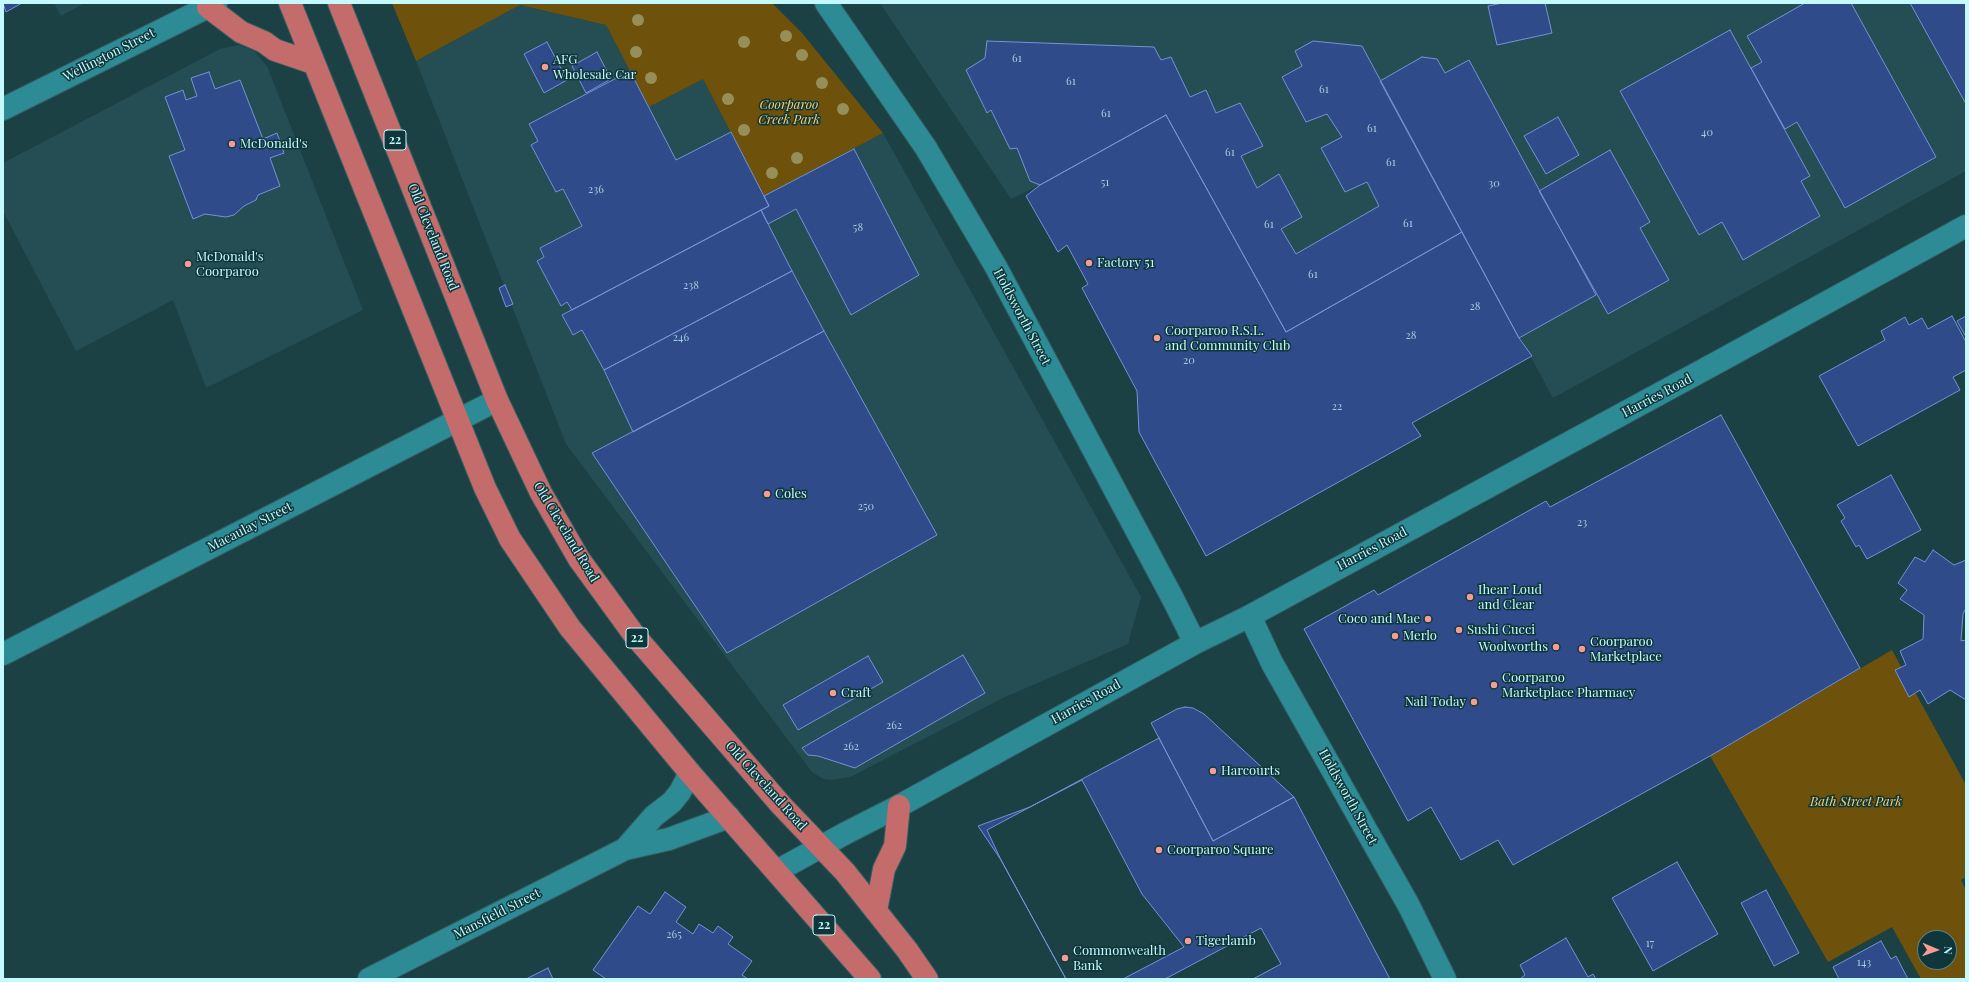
<!DOCTYPE html>
<style>
body{margin:0}
#map{position:relative;width:1969px;height:982px;overflow:hidden;background:#1b4145;font-family:"Playfair Display",serif}
canvas{display:block}
.frame{position:absolute;inset:0;border:4px solid #c4f9fe;pointer-events:none}
.north{position:absolute;left:1917px;top:930px;width:40px;height:40px;box-sizing:border-box;background:#0f363a;border:1px solid #578488;border-radius:50%;rotate:92deg;font-size:11px;font-weight:700;line-height:16px;text-align:center;color:#c4f9fe}
.north::after{content:'';display:block;margin:auto;width:14px;height:18px;background:#f59c95;clip-path:polygon(50% 0,100% 100%,50% 72%,0 100%)}
</style>
<div id="map">
<canvas width="1969" height="982"></canvas>
<div class="frame"></div>
<div class="north">N</div>
</div>
<script>
const ctx = document.querySelector('canvas').getContext('2d');
ctx.lineJoin = 'round';
function fill(path, color) {
  ctx.fillStyle = color;
  ctx.fill(path, 'evenodd');
}
function poly(rows) {
  const path = new Path2D();
  for (const r of rows) {
    path.moveTo(r[0], r[1]);
    for (let i = 2; i < r.length; i += 2) path.lineTo(r[i], r[i + 1]);
  }
  return path;
}
function trace(path, color, width, dash) {
  ctx.strokeStyle = color;
  ctx.lineWidth = width;
  ctx.lineCap = dash ? 'butt' : 'round';
  ctx.setLineDash(dash || []);
  ctx.stroke(path);
}
function drawText(font, color, halo, rows, align = 'center') {
  ctx.font = font + ' "Playfair Display",serif';
  ctx.lineWidth = 3;
  ctx.setLineDash([]);
  ctx.textBaseline = 'middle';
  ctx.strokeStyle = halo;
  ctx.fillStyle = color;
  for (const [text, x, y, turn = 0] of rows) {
    ctx.save();
    ctx.translate(x, y);
    ctx.rotate((+turn || 0) * Math.PI / 180);
    ctx.textAlign = isNaN(turn) ? turn : align;
    if (halo) ctx.strokeText(text, 0, 0);
    ctx.fillText(text, 0, 0);
    ctx.restore();
  }
}
fill(poly([
 [54,3,85,3,61,16],
 [880,3,1966,3,1966,171,1553,398,1370,60,1462,232,1286,332,1040,185,1011,199],
 [520,5,606,25,649,107,703,79,764,196,883,133,1141,597,1128,644,1005,697,850,777,832,780,823,779,812,772,566,444,416,61],
 [239,45,254,51,267,66,363,310,206,388,173,300,76,351,3,211,3,163,220,49]
]), '#244e53');
fill(poly([
 [392,3,772,3,802,33,883,133,764,196,703,79,649,107,606,25,520,5,416,61],
 [1892,650,1966,785,1966,877,1961,880,1966,890,1966,979,1921,979,1892,927,1828,962,1710,756],
 [1925,938,1949,938,1949,962,1925,962]
]), '#6e520b');
const building = poly([
 [3,3,22,3,6,12,3,3],
 [1502,3,1545,3,1552,33,1497,45,1488,6,1502,3],
 [1805,3,1851,3,1936,157,1845,208,1797,122,1785,129,1751,68,1762,62,1747,36,1805,3],
 [1910,3,1966,3,1966,104,1910,3],
 [1730,30,1810,176,1801,181,1820,216,1743,260,1722,222,1699,235,1620,91,1730,30],
 [987,41,1154,47,1161,60,1171,57,1190,97,1206,90,1216,113,1240,103,1263,146,1241,156,1257,188,1279,174,1302,217,1281,229,1296,254,1379,206,1367,182,1345,192,1321,148,1342,137,1327,114,1306,122,1282,77,1302,66,1295,51,1313,41,1362,46,1462,232,1286,332,1166,115,1040,185,1030,181,1017,148,1010,149,991,110,987,113,966,70,985,58,987,41],
 [547,42,567,80,544,93,524,54,547,42],
 [597,52,611,79,586,93,572,66,597,52],
 [1422,57,1437,59,1445,73,1469,60,1596,295,1519,338,1380,81,1422,57],
 [630,71,676,160,731,132,769,206,572,310,567,302,561,306,537,261,544,257,540,248,582,226,563,189,556,192,531,145,538,141,529,124,630,71],
 [209,72,215,89,240,80,263,139,277,133,284,153,270,158,280,186,258,195,256,200,244,206,234,215,226,217,205,214,193,219,169,156,185,150,165,97,183,90,186,100,197,96,191,78,209,72],
 [1166,115,1286,332,1462,232,1519,338,1532,356,1412,423,1421,436,1206,556,1139,432,1137,391,1082,288,1088,284,1067,245,1058,252,1026,196,1040,185,1166,115],
 [1558,117,1579,155,1546,174,1524,136,1558,117],
 [854,149,919,275,851,315,796,209,768,224,761,210,769,206,764,196,854,149],
 [1610,150,1650,222,1640,228,1669,280,1608,314,1539,191,1610,150],
 [761,210,792,271,604,370,582,330,573,335,562,315,761,210],
 [792,271,824,331,633,432,604,370,792,271],
 [505,285,513,304,506,307,499,288,505,285],
 [1952,316,1966,342,1966,370,1953,377,1960,390,1858,446,1819,376,1885,340,1881,331,1905,317,1909,325,1922,318,1928,329,1952,316],
 [1966,316,1966,337,1957,321,1966,316],
 [824,331,937,535,727,653,592,453,824,331],
 [1721,415,1860,668,1710,756,1513,865,1498,840,1461,860,1431,807,1408,821,1304,629,1374,590,1378,595,1546,501,1550,507,1721,415],
 [1891,475,1921,530,1867,559,1859,545,1856,547,1841,521,1845,518,1837,505,1891,475],
 [1933,550,1954,565,1966,560,1966,608,1963,614,1961,641,1966,640,1966,700,1950,690,1928,704,1920,690,1909,697,1895,670,1906,665,1900,651,1923,639,1924,615,1900,599,1907,590,1898,583,1915,557,1925,562,1933,550],
 [963,655,985,693,855,768,818,756,808,755,802,748,963,655],
 [868,656,883,682,798,730,783,705,868,656],
 [1185,707,1193,708,1204,714,1294,797,1213,841,1151,723,1177,709,1185,707],
 [1159,738,1213,841,1294,797,1390,979,1253,979,1281,964,1261,928,1165,979,1066,979,1001,860,987,830,1159,738],
 [1082,780,1142,894,1184,947,1123,979,1066,979,1001,860,978,826,1030,807,1082,780],
 [1677,862,1718,934,1653,971,1612,898,1677,862],
 [1766,890,1799,953,1774,966,1741,903,1766,890],
 [665,892,686,907,676,922,693,934,699,924,713,933,718,926,733,937,728,944,752,961,742,975,748,979,606,979,593,970,638,906,650,914,665,892],
 [1566,938,1588,977,1593,974,1596,979,1521,979,1521,978,1525,975,1520,965,1566,938],
 [1881,941,1891,959,1896,956,1908,979,1839,979,1833,967,1881,941],
 [548,968,553,979,526,979,548,968]
]);
fill(building, '#304b89');
trace(building, '#7393d7', 1);
const minor = poly([
 [826,3,926,148,996,267,1173,599,1195,643],
 [3,109,216,3],
 [1250,616,1272,663,1409,906,1445,979],
 [3,654,497,400],
 [625,849,654,816,672,802,680,792,690,773],
 [777,871,846,833,899,806,1195,643,1250,616,1718,362,1966,226],
 [369,979,625,849,669,839,729,817]
]);
const trunk = poly([
 [290,3,485,488,510,539,570,628,690,773,870,979],
 [339,3,497,400,541,493,579,559,635,636,781,805,845,872,907,950,927,979],
 [208,7,241,32,264,42,275,50,313,63],
 [876,911,884,869,895,846,899,806]
]);
trace(minor, '#335e62', 24);
trace(trunk, '#335e62', 24);
trace(minor, '#2c8b94', 22);
trace(trunk, '#c36c6b', 22);
ctx.fillStyle = '#978f59';
for (const [x, y] of [
 [638,20],
 [786,36],
 [744,42],
 [636,52],
 [802,55],
 [651,78],
 [822,83],
 [728,99],
 [843,109],
 [744,130],
 [797,158],
 [772,173]
]) {
  ctx.beginPath();
  ctx.arc(x, y, 6, 0, 2 * Math.PI);
  ctx.fill();
}
for (const [x, y, r, color] of [
 [545,67,4,"#f59c95"],
 [232,144,4,"#f59c95"],
 [1089,263,4,"#f59c95"],
 [188,264,4,"#f59c95"],
 [1157,338,4,"#f59c95"],
 [767,494,4,"#f59c95"],
 [1470,597,4,"#f59c95"],
 [1428,619,4,"#f59c95"],
 [1459,630,4,"#f59c95"],
 [1395,636,4,"#f59c95"],
 [1556,647,4,"#f59c95"],
 [1582,649,4,"#f59c95"],
 [1494,685,4,"#f59c95"],
 [833,693,4,"#f59c95"],
 [1474,702,4,"#f59c95"],
 [1213,771,4,"#f59c95"],
 [1159,850,4,"#f59c95"],
 [1188,941,4,"#f59c95"],
 [1065,958,4,"#f59c95"]
]) {
  const dot = new Path2D();
  dot.arc(x, y, r, 0, 2 * Math.PI);
  ctx.fillStyle = color;
  ctx.fill(dot);
  trace(dot, '#0f363a', 1.5);
}
drawText('11px', '#9fcee1', null, [
 ["61",1017,59],
 ["61",1071,82],
 ["61",1324,90],
 ["61",1106,114],
 ["61",1372,129],
 ["40",1707,133],
 ["61",1230,153],
 ["61",1391,163],
 ["51",1105,183],
 ["30",1494,184],
 ["236",596,190],
 ["61",1408,224],
 ["61",1269,225],
 ["58",858,228],
 ["61",1313,275],
 ["238",691,286],
 ["28",1475,307],
 ["28",1411,336],
 ["246",681,338],
 ["20",1189,361],
 ["22",1337,407],
 ["250",866,507],
 ["23",1582,523],
 ["262",894,726],
 ["262",851,747],
 ["265",674,935],
 ["17",1650,944],
 ["143",1864,963]
]);
for (const [x, y, w] of [
 [395,140,22],
 [637,638,22],
 [824,925,22]
]) {
  const box = new Path2D();
  box.roundRect(x - w / 2, y - 10, w, 20, 3);
  ctx.fillStyle = '#0f363a';
  ctx.fill(box);
  trace(box, '#c4f9fe', 1);
}
drawText('bold 12px', '#c4f9fe', null, [
 ["22",395,140],
 ["22",637,638],
 ["22",824,925]
]);
drawText('13px', '#c4f9fe', '#0f363a', [
 ["Wellington Street",109,55,-27],
 ["Old Cleveland Road",433,237,68],
 ["Holdsworth Street",1022,317,62],
 ["Harries Road",1657,396,-28],
 ["Macaulay Street",250,527,-27],
 ["Old Cleveland Road",566,532,59],
 ["Harries Road",1372,549,-28],
 ["Harries Road",1086,702,-29],
 ["Old Cleveland Road",766,786,48],
 ["Holdsworth Street",1348,797,61],
 ["Mansfield Street",497,914,-27]
]);
drawText('13px', '#c4f9fe', '#0f363a', [
 ["AFG",553,60],
 ["Wholesale Car",553,75],
 ["McDonald's",240,144],
 ["McDonald's",196,257],
 ["Coorparoo",196,272],
 ["Factory 51",1097,263],
 ["Coorparoo R.S.L.",1165,331],
 ["and Community Club",1165,346],
 ["Coles",775,494],
 ["Ihear Loud",1478,590],
 ["and Clear",1478,605],
 ["Coco and Mae",1420,619,"right"],
 ["Sushi Cucci",1467,630],
 ["Merlo",1403,636],
 ["Coorparoo",1590,642],
 ["Marketplace",1590,657],
 ["Woolworths",1548,647,"right"],
 ["Coorparoo",1502,678],
 ["Marketplace Pharmacy",1502,693],
 ["Craft",841,693],
 ["Nail Today",1466,702,"right"],
 ["Harcourts",1221,771],
 ["Coorparoo Square",1167,850],
 ["Tigerlamb",1196,941],
 ["Commonwealth",1073,951],
 ["Bank",1073,966]
], 'left');
drawText('italic 13px', '#fdce69', '#0f363a', [
 ["Coorparoo",789,105],
 ["Creek Park",789,120],
 ["Bath Street Park",1856,802]
]);
</script>
